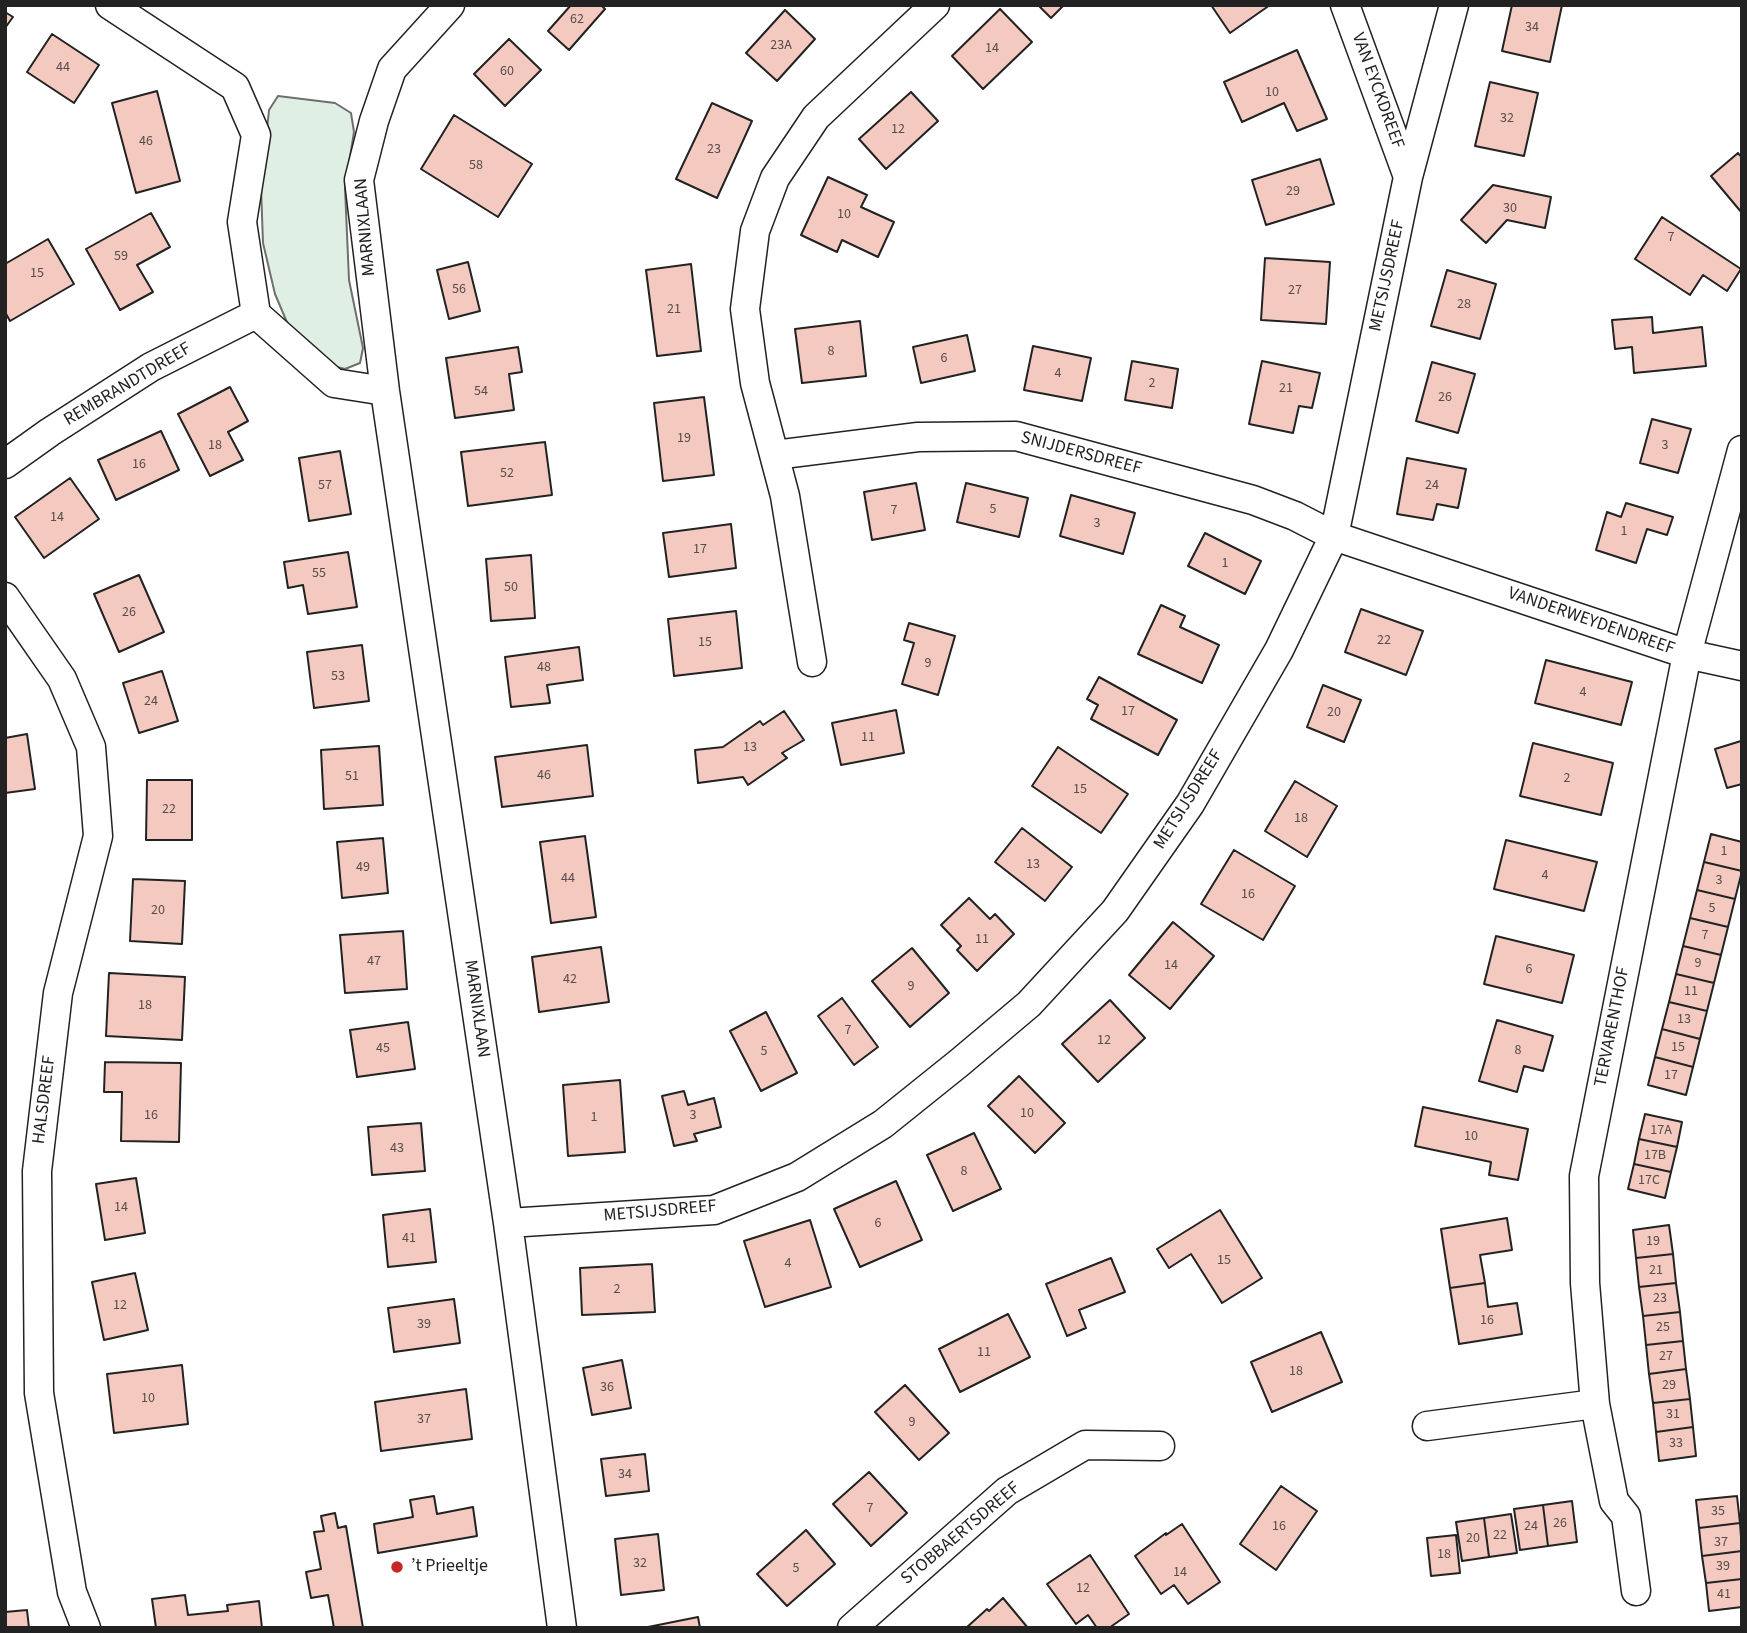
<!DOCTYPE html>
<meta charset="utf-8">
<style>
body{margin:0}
#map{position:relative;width:1747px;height:1633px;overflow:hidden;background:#fff;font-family:"Source Sans 3",sans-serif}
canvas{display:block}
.frame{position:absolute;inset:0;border:7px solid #222;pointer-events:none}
</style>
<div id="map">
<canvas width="1747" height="1633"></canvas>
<div class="frame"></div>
</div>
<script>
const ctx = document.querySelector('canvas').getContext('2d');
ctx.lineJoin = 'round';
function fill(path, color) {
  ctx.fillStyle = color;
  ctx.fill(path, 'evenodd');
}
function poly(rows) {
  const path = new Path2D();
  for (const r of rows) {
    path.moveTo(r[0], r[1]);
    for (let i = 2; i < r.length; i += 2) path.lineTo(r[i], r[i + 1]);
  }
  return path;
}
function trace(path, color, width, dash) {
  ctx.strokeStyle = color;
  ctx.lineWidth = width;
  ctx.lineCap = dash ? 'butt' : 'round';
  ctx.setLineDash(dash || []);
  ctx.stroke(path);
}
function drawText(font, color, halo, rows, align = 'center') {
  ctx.font = font + ' "Source Sans 3",sans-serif';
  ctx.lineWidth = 5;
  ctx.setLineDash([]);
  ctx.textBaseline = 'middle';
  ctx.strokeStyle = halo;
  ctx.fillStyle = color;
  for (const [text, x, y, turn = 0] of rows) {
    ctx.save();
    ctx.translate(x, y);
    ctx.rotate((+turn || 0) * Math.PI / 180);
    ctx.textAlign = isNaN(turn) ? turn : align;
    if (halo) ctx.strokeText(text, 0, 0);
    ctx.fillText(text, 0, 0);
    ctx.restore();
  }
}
const green = poly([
 [278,96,335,103,351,113,354,132,345,188,349,280,363,348,360,363,345,369,329,365,289,327,275,294,263,243,261,188,269,110,278,96]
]);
fill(green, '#e0efe3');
trace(green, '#6f6f6f', 2);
const building = poly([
 [571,5,601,5,605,9,569,50,548,31,571,5],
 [1038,5,1064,5,1051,18,1038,5],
 [1211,5,1270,5,1230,33,1211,5],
 [1512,5,1562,5,1550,62,1502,51,1512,5],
 [1000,9,1032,42,983,89,952,56,1000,9],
 [785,10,815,39,777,81,746,53,785,10],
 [5,12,13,17,5,28,5,12],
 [52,34,99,65,74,103,27,72,52,34],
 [509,39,541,70,505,106,474,74,509,39],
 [1297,50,1327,119,1297,131,1284,103,1242,122,1224,82,1297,50],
 [1490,82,1538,93,1524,156,1475,146,1490,82],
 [157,91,180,181,136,193,112,103,157,91],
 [911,92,938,121,886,169,859,139,911,92],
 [712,103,752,121,717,198,676,179,712,103],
 [454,115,532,164,498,217,421,169,454,115],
 [1738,153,1742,158,1742,213,1711,176,1738,153],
 [1320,159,1334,204,1266,225,1252,180,1320,159],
 [828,177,867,195,861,207,894,222,878,257,842,240,837,252,801,235,828,177],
 [1493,185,1551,197,1545,228,1507,220,1486,243,1461,220,1493,185],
 [151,213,170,247,137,265,153,292,120,310,86,249,151,213],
 [1662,217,1741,269,1727,291,1703,275,1690,295,1635,259,1662,217],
 [48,239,74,284,10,321,5,312,5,264,48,239],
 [1265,258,1330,262,1326,324,1261,320,1265,258],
 [468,262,480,311,449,319,437,270,468,262],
 [691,264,701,351,657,356,646,270,691,264],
 [1447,270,1496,284,1480,339,1431,326,1447,270],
 [1652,317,1653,333,1702,327,1706,366,1634,373,1632,347,1615,349,1612,320,1652,317],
 [860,321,866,376,802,383,795,329,860,321],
 [967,335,975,371,921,383,913,347,967,335],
 [1033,346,1091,358,1082,401,1024,390,1033,346],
 [518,347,522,372,509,374,514,410,455,418,446,358,518,347],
 [1132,361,1178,369,1172,408,1125,400,1132,361],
 [1262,361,1320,373,1312,408,1299,406,1293,433,1249,424,1262,361],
 [1432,362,1475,374,1458,433,1416,421,1432,362],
 [230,387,248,421,228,432,243,460,210,476,178,414,230,387],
 [704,397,714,475,663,481,654,403,704,397],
 [1652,419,1691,429,1678,473,1640,463,1652,419],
 [161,431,179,470,116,500,98,460,161,431],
 [545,442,552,495,468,506,461,452,545,442],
 [340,451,351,514,309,521,299,458,340,451],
 [1407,458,1466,469,1458,508,1437,504,1433,520,1397,514,1407,458],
 [70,478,99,519,44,558,15,517,70,478],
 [916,483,925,530,872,540,864,492,916,483],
 [966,483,1028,498,1019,537,957,522,966,483],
 [1071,495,1135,513,1123,554,1060,536,1071,495],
 [1626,503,1673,517,1667,535,1647,529,1636,563,1596,550,1607,512,1621,517,1626,503],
 [731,524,736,568,669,577,663,533,731,524],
 [1205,533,1261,561,1245,594,1188,566,1205,533],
 [348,552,357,607,308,614,303,585,288,588,284,562,348,552],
 [531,555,535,618,491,621,486,559,531,555],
 [139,575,164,632,119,652,94,594,139,575],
 [1161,605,1185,616,1180,627,1219,645,1202,683,1138,654,1161,605],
 [1361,609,1423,631,1406,675,1345,652,1361,609],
 [736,611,742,668,674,676,668,619,736,611],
 [909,623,955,636,938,695,902,684,914,643,904,640,909,623],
 [362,645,369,701,314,708,307,652,362,645],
 [579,647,583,680,547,685,550,703,511,707,505,657,579,647],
 [1546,660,1632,682,1621,725,1535,703,1546,660],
 [162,671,178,721,139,733,123,683,162,671],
 [1099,677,1177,720,1158,755,1091,719,1098,705,1087,699,1099,677],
 [1323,685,1361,700,1344,742,1307,727,1323,685],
 [896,710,904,753,841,765,832,723,896,710],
 [784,711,804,740,782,753,787,758,748,785,743,777,698,783,695,750,723,747,760,721,763,725,784,711],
 [27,734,35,789,5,793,5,738,27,734],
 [1741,741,1742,784,1727,788,1715,749,1741,741],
 [1533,743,1613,763,1601,815,1520,796,1533,743],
 [587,745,593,796,502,807,495,757,587,745],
 [379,746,383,805,324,809,321,750,379,746],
 [1058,747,1128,794,1101,833,1032,786,1058,747],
 [147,780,192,780,192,840,146,840,147,780],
 [1295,781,1337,806,1307,857,1265,831,1295,781],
 [1022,828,1072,867,1045,901,995,862,1022,828],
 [1711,834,1742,842,1742,871,1704,862,1711,834],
 [585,836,596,917,551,923,540,842,585,836],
 [383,838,388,893,342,898,337,842,383,838],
 [1506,840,1597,862,1584,911,1494,889,1506,840],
 [1234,850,1295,886,1263,940,1201,904,1234,850],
 [1704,862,1742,871,1735,899,1697,890,1704,862],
 [133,879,185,881,182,944,130,941,133,879],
 [1697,890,1735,899,1728,927,1690,918,1697,890],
 [969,898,990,919,995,914,1014,934,977,971,957,950,961,946,941,925,969,898],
 [1690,918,1728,927,1721,955,1683,946,1690,918],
 [1173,922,1214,956,1170,1009,1129,975,1173,922],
 [403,931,407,989,345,993,340,935,403,931],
 [1496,936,1574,955,1562,1003,1484,984,1496,936],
 [1683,946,1721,955,1714,983,1676,974,1683,946],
 [601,947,609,1002,539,1012,532,957,601,947],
 [912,948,949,993,910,1027,872,981,912,948],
 [109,973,185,977,182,1040,106,1036,109,973],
 [1676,974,1714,983,1707,1011,1669,1002,1676,974],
 [842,998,878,1047,854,1065,818,1016,842,998],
 [1110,1000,1145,1038,1098,1082,1062,1044,1110,1000],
 [1669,1002,1707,1011,1700,1039,1662,1029,1669,1002],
 [766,1012,797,1073,761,1091,730,1031,766,1012],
 [1497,1020,1553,1036,1543,1071,1524,1066,1517,1092,1479,1081,1497,1020],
 [408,1022,415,1069,357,1077,350,1030,408,1022],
 [1662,1029,1700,1039,1693,1067,1655,1057,1662,1029],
 [1655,1057,1693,1067,1686,1095,1648,1085,1655,1057],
 [105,1062,181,1063,179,1142,121,1141,122,1092,104,1092,105,1062],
 [1019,1076,1065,1123,1035,1153,988,1106,1019,1076],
 [620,1080,625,1152,568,1156,563,1085,620,1080],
 [684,1091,688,1105,714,1098,721,1127,694,1134,697,1141,674,1146,662,1096,684,1091],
 [1423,1107,1528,1129,1518,1180,1489,1175,1491,1162,1415,1146,1423,1107],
 [1645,1114,1682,1122,1677,1147,1639,1139,1645,1114],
 [421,1123,425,1171,372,1175,368,1127,421,1123],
 [974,1133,1001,1189,953,1211,927,1155,974,1133],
 [1639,1139,1677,1147,1671,1172,1634,1164,1639,1139],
 [1634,1164,1671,1172,1665,1198,1628,1189,1634,1164],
 [136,1178,145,1233,105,1240,96,1184,136,1178],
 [896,1181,922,1240,860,1267,834,1209,896,1181],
 [430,1209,436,1262,388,1267,383,1215,430,1209],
 [1220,1210,1262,1278,1222,1303,1191,1254,1169,1268,1157,1249,1220,1210],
 [1507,1218,1512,1250,1480,1255,1485,1283,1450,1288,1441,1229,1507,1218],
 [810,1220,831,1287,765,1307,744,1241,810,1220],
 [1669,1225,1673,1254,1636,1258,1633,1230,1669,1225],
 [1673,1254,1676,1283,1639,1287,1636,1258,1673,1254],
 [1111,1258,1125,1292,1079,1310,1086,1328,1067,1336,1046,1284,1111,1258],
 [652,1264,655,1312,582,1315,580,1268,652,1264],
 [135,1273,148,1330,104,1340,92,1282,135,1273],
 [1485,1283,1488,1307,1517,1303,1522,1334,1459,1344,1450,1288,1485,1283],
 [1676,1283,1680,1312,1643,1316,1639,1287,1676,1283],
 [454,1299,460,1343,394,1352,388,1308,454,1299],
 [1680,1312,1683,1341,1646,1345,1643,1316,1680,1312],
 [1008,1314,1030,1357,960,1392,939,1349,1008,1314],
 [1321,1332,1342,1382,1272,1412,1251,1362,1321,1332],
 [1683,1341,1686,1369,1649,1374,1646,1345,1683,1341],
 [622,1360,631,1408,592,1415,583,1368,622,1360],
 [182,1365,188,1424,114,1433,107,1374,182,1365],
 [1686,1369,1690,1399,1653,1403,1649,1374,1686,1369],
 [905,1385,949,1433,919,1460,875,1412,905,1385],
 [466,1389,472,1439,381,1451,375,1402,466,1389],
 [1690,1399,1693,1427,1656,1432,1653,1403,1690,1399],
 [1693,1427,1696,1456,1659,1461,1656,1432,1693,1427],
 [645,1454,649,1491,606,1496,601,1459,645,1454],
 [869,1472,907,1513,871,1546,833,1504,869,1472],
 [1281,1486,1317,1511,1276,1570,1240,1544,1281,1486],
 [434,1496,437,1514,473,1507,477,1536,378,1553,374,1524,413,1517,410,1500,434,1496],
 [1737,1496,1740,1523,1699,1528,1696,1500,1737,1496],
 [1572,1501,1577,1542,1548,1546,1543,1505,1572,1501],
 [1543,1505,1548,1546,1520,1550,1514,1509,1543,1505],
 [335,1513,338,1528,346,1526,363,1628,334,1628,328,1595,311,1598,306,1572,321,1569,314,1532,324,1531,321,1516,335,1513],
 [1511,1514,1517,1553,1489,1557,1484,1518,1511,1514],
 [1484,1518,1489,1557,1462,1561,1456,1522,1484,1518],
 [1740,1523,1742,1551,1702,1556,1699,1528,1740,1523],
 [1182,1524,1220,1582,1188,1604,1174,1585,1161,1594,1135,1556,1166,1533,1166,1535,1182,1524],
 [806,1530,835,1564,787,1606,757,1574,806,1530],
 [658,1534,664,1590,621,1595,615,1539,658,1534],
 [1456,1535,1460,1573,1431,1576,1427,1538,1456,1535],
 [1742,1551,1742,1579,1706,1583,1702,1556,1742,1551],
 [1090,1555,1129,1614,1109,1628,1097,1628,1088,1615,1076,1624,1047,1584,1090,1555],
 [1742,1579,1742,1607,1709,1611,1706,1583,1742,1579],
 [185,1595,188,1615,228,1611,227,1605,259,1601,262,1628,156,1628,152,1599,185,1595],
 [1003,1598,1028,1628,966,1628,987,1609,989,1611,1003,1598],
 [27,1610,29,1628,5,1628,5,1612,27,1610],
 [698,1617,700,1628,643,1628,698,1617]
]);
fill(building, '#f3c9c0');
trace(building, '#222', 2);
const street = poly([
 [110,5,235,87,256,135,242,222,256,314,334,383,385,391],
 [450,5,392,69,374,121,359,180,385,391,508,1223,562,1628],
 [1345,5,1408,177],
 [775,455,918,437,1016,436,1253,500,1295,516,1334,536,1687,654,1742,450],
 [5,464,50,432,151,367,256,314],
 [5,597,62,679,91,747,98,836,58,993,37,1171,39,1393,72,1592,86,1628],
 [812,662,785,496,755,383,745,309,755,231,775,178,816,117,935,5],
 [508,1223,714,1210,797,1177,883,1124,959,1063,1029,1004,1115,911,1190,804,1279,650,1334,536,1408,177,1454,5],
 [1427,1426,1595,1404],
 [1636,1591,1626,1516,1614,1501,1595,1404,1585,1283,1584,1176,1687,654,1742,666],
 [852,1628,1007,1491,1085,1445,1160,1446]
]);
trace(street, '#222', 31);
trace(street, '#fff', 28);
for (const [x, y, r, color] of [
 [397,1567,7,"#c62828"]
]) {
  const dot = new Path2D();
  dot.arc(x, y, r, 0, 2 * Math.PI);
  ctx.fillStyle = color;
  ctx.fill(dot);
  trace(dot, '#fff', 2.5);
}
drawText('14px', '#564c4a', null, [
 ["62",577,20],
 ["34",1532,28],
 ["23A",781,46],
 ["14",992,49],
 ["44",63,68],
 ["60",507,72],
 ["10",1272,93],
 ["32",1507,119],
 ["12",898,130],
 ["46",146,142],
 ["23",714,150],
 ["58",476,166],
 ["29",1293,192],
 ["30",1510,209],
 ["10",844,215],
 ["7",1671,238],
 ["59",121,257],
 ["15",37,274],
 ["56",459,290],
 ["27",1295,291],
 ["28",1464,305],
 ["21",674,310],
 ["8",831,352],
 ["6",944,359],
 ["4",1058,374],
 ["2",1152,384],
 ["21",1286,389],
 ["54",481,392],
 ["26",1445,398],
 ["19",684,439],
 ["18",215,446],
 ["3",1665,446],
 ["16",139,465],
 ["52",507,474],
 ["57",325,486],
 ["24",1432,486],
 ["5",993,510],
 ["7",894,511],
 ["14",57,518],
 ["3",1097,524],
 ["1",1624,532],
 ["17",700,550],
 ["1",1225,564],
 ["55",319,574],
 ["50",511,588],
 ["26",129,613],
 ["22",1384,641],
 ["15",705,643],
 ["9",928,664],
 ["48",544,668],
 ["53",338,677],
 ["4",1583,693],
 ["24",151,702],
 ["17",1128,712],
 ["20",1334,713],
 ["11",868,738],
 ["13",750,748],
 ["46",544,776],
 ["51",352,777],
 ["2",1567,779],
 ["15",1080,790],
 ["22",169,810],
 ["18",1301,819],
 ["1",1724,852],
 ["13",1033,865],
 ["49",363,868],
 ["4",1545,876],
 ["44",568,879],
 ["3",1719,881],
 ["16",1248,895],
 ["5",1712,909],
 ["20",158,911],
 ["7",1705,936],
 ["11",982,940],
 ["47",374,962],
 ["9",1698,964],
 ["14",1171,966],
 ["6",1529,970],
 ["42",570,980],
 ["9",911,987],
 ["11",1691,992],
 ["18",145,1006],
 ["13",1684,1020],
 ["7",848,1031],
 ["12",1104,1041],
 ["15",1678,1048],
 ["45",383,1049],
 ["8",1518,1051],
 ["5",764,1052],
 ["17",1671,1076],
 ["10",1027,1114],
 ["16",151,1116],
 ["3",693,1116],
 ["1",594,1118],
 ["17A",1661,1131],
 ["10",1471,1137],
 ["43",397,1149],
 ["17B",1655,1156],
 ["8",964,1172],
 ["17C",1649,1181],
 ["14",121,1208],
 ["6",878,1224],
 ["41",409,1239],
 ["19",1653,1242],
 ["15",1224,1261],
 ["4",788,1264],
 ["21",1656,1271],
 ["2",617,1290],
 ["23",1660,1299],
 ["12",120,1306],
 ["16",1487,1321],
 ["39",424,1325],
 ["25",1663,1328],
 ["11",984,1353],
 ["27",1666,1357],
 ["18",1296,1372],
 ["29",1669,1386],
 ["36",607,1388],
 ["10",148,1399],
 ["31",1673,1415],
 ["37",424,1420],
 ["9",912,1423],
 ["33",1676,1444],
 ["34",625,1475],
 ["7",870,1509],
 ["35",1718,1512],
 ["26",1560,1524],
 ["16",1279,1527],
 ["24",1531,1527],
 ["22",1500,1536],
 ["20",1473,1539],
 ["37",1721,1543],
 ["18",1444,1555],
 ["32",640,1564],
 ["39",1723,1567],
 ["5",796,1569],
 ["14",1180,1573],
 ["12",1083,1589],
 ["41",1724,1595]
]);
drawText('18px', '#222', '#fff', [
 ["VAN EYCKDREEF",1377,91,70],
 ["MARNIXLAAN",366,227,-95],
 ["METSIJSDREEF",1388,276,-78],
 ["REMBRANDTDREEF",128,385,-31],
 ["SNIJDERSDREEF",1081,454,15],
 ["VANDERWEYDENDREEF",1591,622,19],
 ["METSIJSDREEF",1189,800,-58],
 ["MARNIXLAAN",476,1009,82],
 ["TERVARENTHOF",1613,1027,-79],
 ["HALSDREEF",45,1100,-83],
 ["METSIJSDREEF",660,1212,-5],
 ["STOBBAERTSDREEF",961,1534,-40]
]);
drawText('18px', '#222', '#fff', [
 ["’t Prieeltje",411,1567]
], 'left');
</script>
